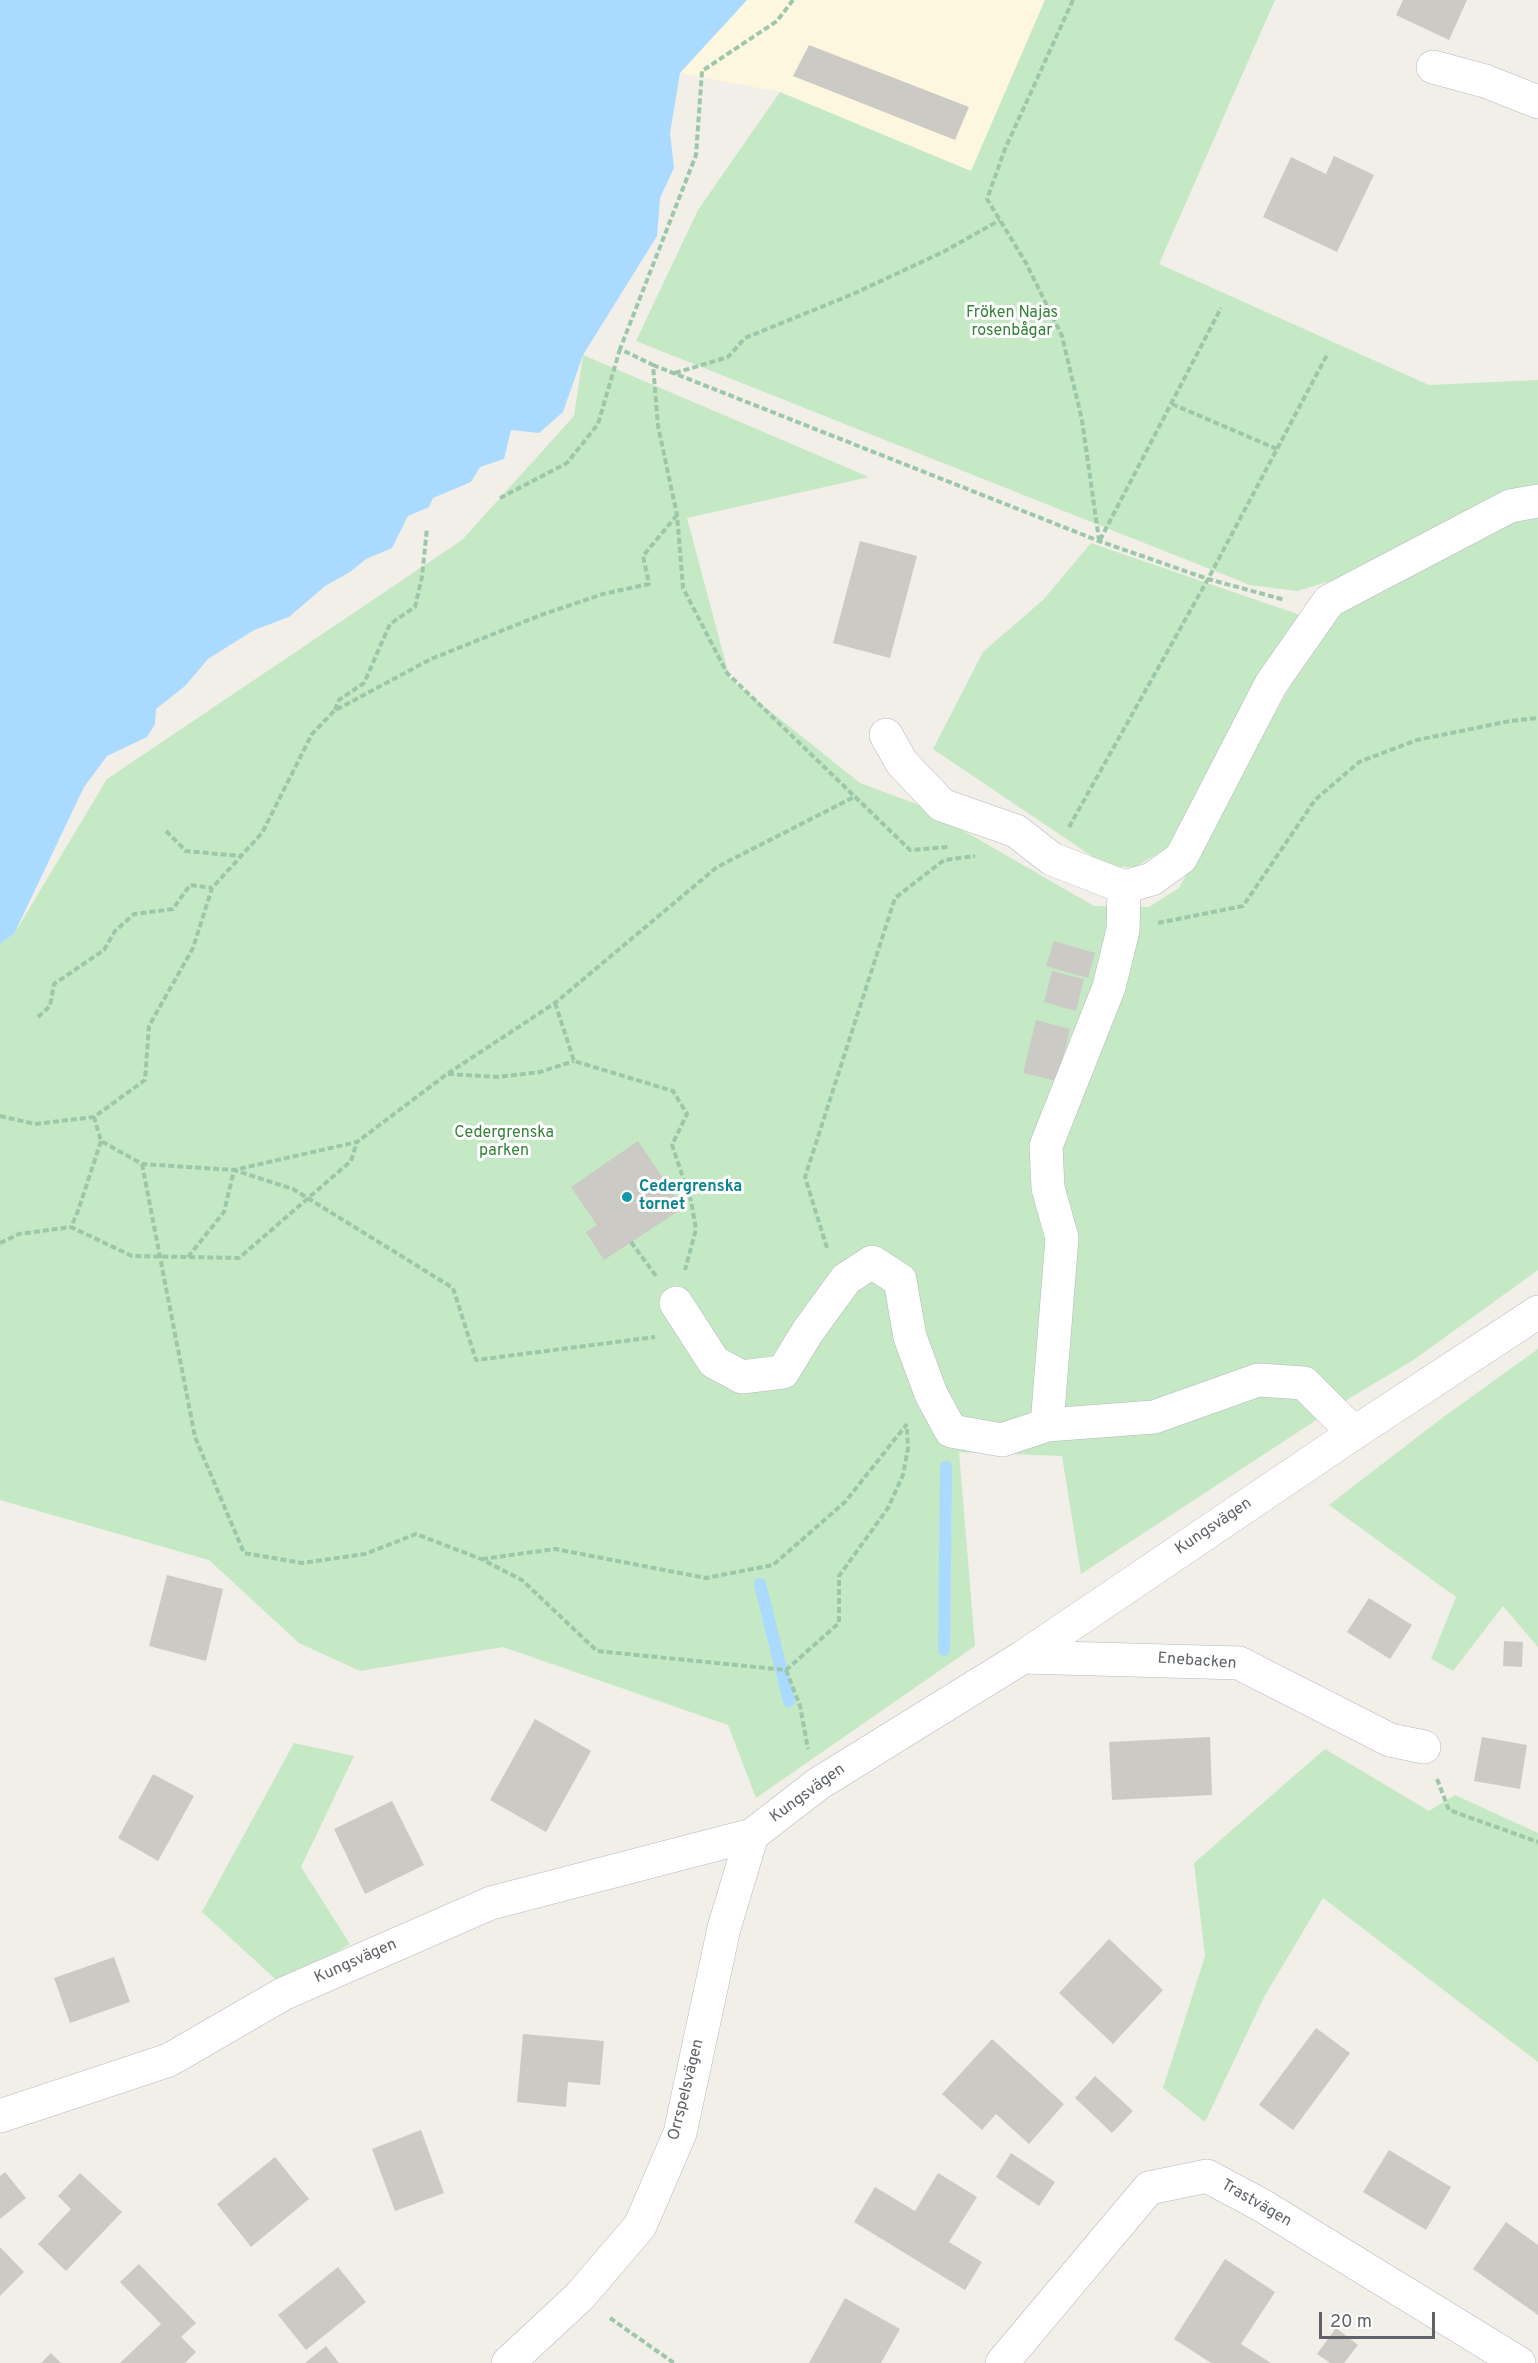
<!DOCTYPE html>
<meta charset="utf-8">
<style>
body{margin:0}
#map{position:relative;width:1538px;height:2363px;overflow:hidden;background:#f1efe8;font-family:Overpass,sans-serif}
canvas{display:block}
.scale{position:absolute;left:1319px;top:2312px;width:116px;height:27px;box-sizing:border-box;border:3px solid #5f6368;border-top:0;padding-left:8px;font-size:18px;line-height:21px;white-space:nowrap;color:#5f6368;-webkit-text-stroke:4px #fff;paint-order:stroke}
</style>
<div id="map">
<canvas width="1538" height="2363"></canvas>
<div class="scale">20 m</div>
</div>
<script>
const ctx = document.querySelector('canvas').getContext('2d');
ctx.lineJoin = 'round';
function fill(path, color) {
  ctx.fillStyle = color;
  ctx.fill(path, 'evenodd');
}
function poly(rows) {
  const path = new Path2D();
  for (const r of rows) {
    path.moveTo(r[0], r[1]);
    for (let i = 2; i < r.length; i += 2) path.lineTo(r[i], r[i + 1]);
  }
  return path;
}
function trace(path, color, width, dash) {
  ctx.strokeStyle = color;
  ctx.lineWidth = width;
  ctx.lineCap = dash ? 'butt' : 'round';
  ctx.setLineDash(dash || []);
  ctx.stroke(path);
}
function drawText(font, color, halo, rows, align = 'center') {
  ctx.font = font + ' Overpass,sans-serif';
  ctx.lineWidth = 6;
  ctx.setLineDash([]);
  ctx.textBaseline = 'middle';
  ctx.strokeStyle = halo;
  ctx.fillStyle = color;
  for (const [text, x, y, turn = 0] of rows) {
    ctx.save();
    ctx.translate(x, y);
    ctx.rotate((+turn || 0) * Math.PI / 180);
    ctx.textAlign = isNaN(turn) ? turn : align;
    if (halo) ctx.strokeText(text, 0, 0);
    ctx.fillText(text, 0, 0);
    ctx.restore();
  }
}
fill(poly([
 [747,0,1045,0,971,171,780,92,680,73]
]), '#fef7e0');
fill(poly([
 [1045,0,1275,0,1159,264,1429,385,1538,380,1538,495,1358,573,1297,591,1250,585,636,341,698,210,780,92,971,171],
 [583,355,869,477,687,518,730,679,860,783,919,805,1094,906,1149,907,1179,888,1312,646,1348,606,1538,506,1538,1270,1412,1361,1353,1396,1081,1574,1062,1456,959,1452,975,1646,756,1798,728,1725,503,1647,360,1671,299,1643,209,1560,0,1500,0,944,14,934,107,779,462,540,574,416],
 [1091,543,1300,615,1176,842,1136,867,1108,867,933,749,983,652,1043,600],
 [1538,1349,1538,1647,1503,1606,1453,1671,1431,1659,1456,1597,1329,1505,1442,1418],
 [294,1743,354,1756,301,1867,350,1944,282,1985,202,1912],
 [1325,1749,1429,1811,1455,1795,1538,1833,1538,2062,1323,1898,1264,1997,1205,2122,1163,2088,1205,1956,1194,1863]
]), '#c5e8c5');
fill(poly([
 [0,0,747,0,680,73,670,133,674,168,660,198,657,236,583,355,563,412,539,433,511,430,504,459,480,467,471,482,433,498,429,507,408,516,392,548,366,559,350,572,325,586,289,617,254,630,208,659,185,686,156,709,155,724,147,737,107,756,84,787,14,934,0,944]
]), '#aadaff');
trace(poly([
 [760,1584,789,1701],
 [944,1650,946,1467]
]), '#aadaff', 12);
fill(poly([
 [1403,0,1467,0,1449,40,1396,15],
 [809,45,969,107,955,140,793,76],
 [1334,156,1374,175,1337,252,1263,217,1291,157,1326,174],
 [860,541,917,556,890,658,833,643],
 [1054,941,1095,953,1088,978,1046,966],
 [1052,971,1084,979,1076,1011,1044,1002],
 [1036,1020,1070,1029,1057,1081,1023,1073],
 [638,1141,683,1208,604,1260,586,1232,597,1225,571,1187],
 [167,1575,223,1589,206,1661,149,1646],
 [1369,1598,1412,1625,1390,1659,1347,1632],
 [1504,1641,1523,1642,1522,1667,1503,1666],
 [535,1719,591,1751,546,1832,490,1800],
 [1210,1737,1212,1795,1112,1800,1109,1742],
 [1482,1737,1527,1745,1520,1789,1474,1781],
 [153,1774,194,1796,158,1861,118,1838],
 [392,1801,424,1865,365,1894,334,1829],
 [1109,1939,1163,1990,1113,2044,1059,1993],
 [114,1957,130,2002,70,2023,54,1978],
 [1316,2028,1350,2053,1293,2130,1259,2105],
 [523,2034,604,2041,600,2085,568,2082,566,2107,517,2102],
 [992,2039,1064,2104,1029,2144,996,2114,982,2130,942,2094],
 [1095,2076,1133,2111,1112,2133,1075,2098],
 [421,2130,444,2193,395,2211,372,2149],
 [1389,2150,1451,2187,1426,2230,1363,2192],
 [1011,2153,1055,2182,1039,2206,996,2177],
 [275,2157,309,2199,251,2247,217,2204],
 [5,2172,26,2198,0,2219,0,2176],
 [80,2173,122,2212,66,2271,38,2244,71,2209,58,2196],
 [938,2173,977,2197,949,2242,982,2262,965,2290,854,2222,875,2187,915,2211],
 [1506,2222,1538,2245,1538,2315,1473,2269],
 [0,2247,24,2272,0,2296],
 [1225,2259,1275,2292,1241,2344,1271,2363,1211,2363,1174,2339],
 [139,2264,196,2323,181,2337,196,2352,185,2363,120,2363,161,2324,120,2282],
 [338,2267,366,2302,306,2350,278,2315],
 [845,2298,900,2329,881,2363,809,2363],
 [1336,2328,1358,2345,1344,2363,1330,2363,1317,2354],
 [326,2346,339,2363,305,2363],
 [51,2353,61,2363,41,2363]
]), '#cccac5');
const minor = poly([
 [1433,67,1485,81,1538,102],
 [886,735,902,763,942,805,1016,831,1052,859,1124,887,1123,930,1109,987,1046,1146,1048,1188,1062,1238,1047,1425],
 [1124,887,1152,879,1181,858,1271,684,1329,601,1510,506,1538,501],
 [676,1303,714,1362,742,1377,783,1372,808,1331,846,1279,872,1262,900,1280,910,1337,931,1394,951,1431,1002,1440,1047,1425,1154,1417,1258,1380,1304,1383,1354,1433],
 [1023,1657,1239,1663,1390,1740,1424,1747],
 [0,2116,169,2060,283,1994,491,1903,752,1835,818,1784,1023,1657,1354,1433,1538,1312],
 [508,2363,580,2296,640,2226,680,2133,724,1928,752,1835],
 [1002,2363,1149,2188,1207,2176,1263,2206,1519,2363]
]);
trace(minor, '#b5b8bc', 34);
trace(poly([
 [793,0,777,21,702,71,696,155,620,349,653,365,658,426,677,515,683,588,727,673,910,850,948,847],
 [1073,0,1005,149,987,199,1026,263,1062,336,1082,420,1099,540],
 [653,365,1099,541,1208,579,1285,600],
 [675,373,728,357,745,338,853,294,943,252,1000,220],
 [1172,404,1277,449],
 [500,498,567,463,598,424,620,349],
 [677,515,643,556,649,584,603,594,541,615,431,659,334,711,312,734,262,833,212,888,193,948,149,1026,145,1080,94,1117,101,1141,142,1164,234,1170,357,1142,447,1074,555,1003,717,867,856,796],
 [1100,540,1221,308],
 [335,710,339,700,364,683,390,624,415,607,422,577,427,528],
 [1069,827,1208,579,1328,353],
 [166,831,186,851,240,856],
 [1158,923,1243,906,1315,800,1359,762,1417,740,1510,721,1538,718],
 [555,1003,574,1061,673,1091,687,1114,672,1145,691,1201,696,1229,685,1270],
 [38,1017,50,1006,54,984,104,950,115,931,134,914,173,909,190,885,212,888],
 [448,1074,498,1077,540,1072,574,1061],
 [0,1116,35,1124,94,1117],
 [101,1141,78,1211,71,1227,132,1256,239,1258,351,1161,357,1142],
 [142,1164,195,1437,244,1553,302,1563,365,1554,416,1534,481,1559,522,1580,597,1651,786,1670,839,1623,839,1576,888,1508,903,1475,908,1448,907,1429],
 [631,1242,656,1276],
 [0,1243,19,1234,71,1227],
 [827,1248,805,1177,895,898,944,860,975,856],
 [188,1257,224,1212,234,1170,293,1189,453,1288,476,1360,655,1337],
 [482,1559,555,1549,706,1578,773,1565,845,1502,907,1424],
 [786,1670,800,1706,808,1749],
 [1437,1779,1449,1810,1538,1842],
 [610,2318,674,2363]
]), '#9cc7a9', 4, [6, 3]);
trace(minor, '#fff', 33);
for (const [x, y, r, color] of [
 [627,1197,6,"#0f9aa8"]
]) {
  const dot = new Path2D();
  dot.arc(x, y, r, 0, 2 * Math.PI);
  ctx.fillStyle = color;
  ctx.fill(dot);
  trace(dot, '#fff', 2);
}
drawText('16px', '#348238', '#fff', [
 ["Fröken Najas",1012,314],
 ["rosenbågar",1012,332],
 ["Cedergrenska",504,1134],
 ["parken",504,1152]
]);
drawText('bold 16px', '#0d838f', '#fff', [
 ["Cedergrenska",639,1188],
 ["tornet",639,1206]
], 'left');
drawText('16px', '#5f6368', '#fff', [
 ["Kungsvägen",1214,1527,-34],
 ["Enebacken",1197,1662,4],
 ["Kungsvägen",808,1794,-36],
 ["Kungsvägen",356,1962,-24],
 ["Orrspelsvägen",687,2090,-76],
 ["Trastvägen",1256,2204,30]
]);
</script>
